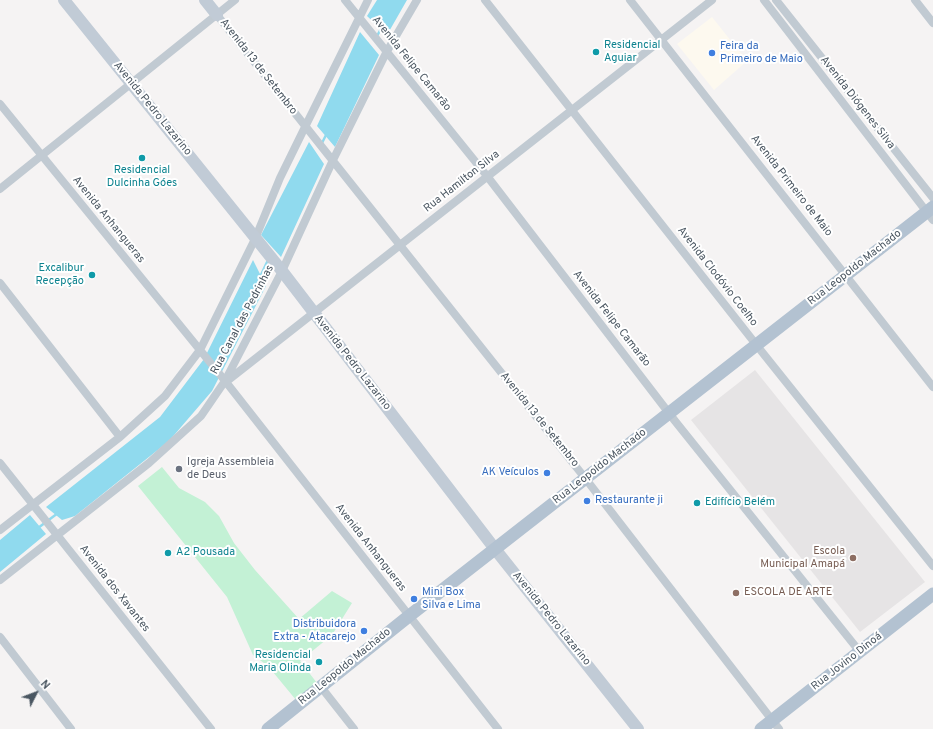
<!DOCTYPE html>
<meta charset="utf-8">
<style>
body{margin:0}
#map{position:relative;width:933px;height:729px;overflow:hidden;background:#f5f3f3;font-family:Overpass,sans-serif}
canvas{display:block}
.north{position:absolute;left:16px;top:673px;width:40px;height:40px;-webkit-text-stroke:3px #fff;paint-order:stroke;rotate:48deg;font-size:11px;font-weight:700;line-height:16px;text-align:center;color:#4a5661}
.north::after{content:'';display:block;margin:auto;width:14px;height:18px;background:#4a5661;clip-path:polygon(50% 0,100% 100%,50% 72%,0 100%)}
</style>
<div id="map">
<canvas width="933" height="729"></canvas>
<div class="north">N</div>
</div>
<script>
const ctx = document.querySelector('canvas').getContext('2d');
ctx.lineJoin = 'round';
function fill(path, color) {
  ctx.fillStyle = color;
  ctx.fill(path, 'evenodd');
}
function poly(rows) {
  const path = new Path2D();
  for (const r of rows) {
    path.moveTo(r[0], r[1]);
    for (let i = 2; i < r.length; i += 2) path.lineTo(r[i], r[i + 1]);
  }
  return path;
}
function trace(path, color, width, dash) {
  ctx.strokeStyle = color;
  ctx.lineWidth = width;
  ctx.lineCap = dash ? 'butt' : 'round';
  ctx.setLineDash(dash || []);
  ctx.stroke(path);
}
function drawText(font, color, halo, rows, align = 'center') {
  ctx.font = font + ' Overpass,sans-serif';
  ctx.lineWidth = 4;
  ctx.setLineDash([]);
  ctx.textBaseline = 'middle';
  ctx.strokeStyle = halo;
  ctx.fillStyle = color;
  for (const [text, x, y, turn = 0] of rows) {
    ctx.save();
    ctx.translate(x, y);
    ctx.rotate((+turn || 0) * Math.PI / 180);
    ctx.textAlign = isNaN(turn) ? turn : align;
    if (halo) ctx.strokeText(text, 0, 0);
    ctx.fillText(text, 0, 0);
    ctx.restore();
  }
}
fill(poly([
 [712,17,747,61,714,90,677,44]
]), '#fdf9ef');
fill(poly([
 [755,370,925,582,860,632,691,420]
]), '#e6e4e5');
fill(poly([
 [162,467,179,488,205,502,219,516,234,543,255,570,299,619,332,591,352,603,332,635,300,661,317,683,296,700,268,666,253,655,227,597,138,486]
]), '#c3f1d5');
fill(poly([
 [377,0,407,0,387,35,367,16],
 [360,32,379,55,335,147,317,126],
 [309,142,324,164,281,257,261,235],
 [253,260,266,286,212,391,169,441,75,516,62,520,46,507,160,417,204,359],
 [30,515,46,534,0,572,0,540]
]), '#90daee');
trace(poly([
 [377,36,382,27],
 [322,143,327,133],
 [260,277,268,260],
 [38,528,58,513]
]), '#90daee', 2.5);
trace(poly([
 [345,0,487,176,675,421,860,652],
 [485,0,762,352,933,566],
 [630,0,933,387],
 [764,0,933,220],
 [776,0,933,198],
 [915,0,933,23],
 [217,15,585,478,779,729],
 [0,104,226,382,498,729],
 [0,189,235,0],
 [0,283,120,437],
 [227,381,712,0],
 [0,463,211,729],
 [0,530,120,437,165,396,200,350,255,239,280,178,305,127,368,0],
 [0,580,149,463,201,416,225,381,282,271,333,160,386,53,417,0],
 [0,637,71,729],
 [321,687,354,729]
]), '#c1cad2', 8);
trace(poly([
 [64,0,282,271,495,549,638,729],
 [205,0,217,15]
]), '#c1cbd6', 12);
trace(poly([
 [268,729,409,616,933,207],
 [761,729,933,594]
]), '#b3c2d1', 13);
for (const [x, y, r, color] of [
 [596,52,4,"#0f9aa8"],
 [712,53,4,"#3f7fe0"],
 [142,158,4,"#0f9aa8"],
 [92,275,4,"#0f9aa8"],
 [179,469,4,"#6b7280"],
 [547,473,4,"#3f7fe0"],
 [587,501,4,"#3f7fe0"],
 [697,503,4,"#0f9aa8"],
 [168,553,4,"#0f9aa8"],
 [853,558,4,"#8d6e63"],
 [736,593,4,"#8d6e63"],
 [414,599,4,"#3f7fe0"],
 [364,631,4,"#3f7fe0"],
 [319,662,4,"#0f9aa8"]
]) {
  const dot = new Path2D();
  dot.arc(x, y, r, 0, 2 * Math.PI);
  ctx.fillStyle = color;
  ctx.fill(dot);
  trace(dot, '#fff', 1.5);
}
drawText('11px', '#0d838f', '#fff', [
 ["Residencial",604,46],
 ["Aguiar",604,59],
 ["Residencial",142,171,"center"],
 ["Dulcinha Góes",142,184,"center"],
 ["Excalibur",84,269,"right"],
 ["Recepção",84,282,"right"],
 ["Edifício Belém",705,503],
 ["A2 Pousada",176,553],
 ["Residencial",311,656,"right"],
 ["Maria Olinda",311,669,"right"]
], 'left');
drawText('11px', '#366cbe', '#fff', [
 ["Feira da",720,47],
 ["Primeiro de Maio",720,60],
 ["AK Veículos",539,473,"right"],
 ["Restaurante ji",595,501],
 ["Mini Box",422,593],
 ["Silva e Lima",422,606],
 ["Distribuidora",356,625,"right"],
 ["Extra - Atacarejo",356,638,"right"]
], 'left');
drawText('11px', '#4a5661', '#fff', [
 ["Avenida Felipe Camarão",411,64,51],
 ["Avenida 13 de Setembro",258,67,52],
 ["Avenida Diógenes Silva",857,103,52],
 ["Avenida Pedro Lazarino",152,109,51],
 ["Rua Hamilton Silva",462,182,-38],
 ["Avenida Primeiro de Maio",791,186,52],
 ["Avenida Anhangueras",108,220,51],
 ["Rua Leopoldo Machado",855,268,-38],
 ["Avenida Clodóvio Coelho",717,277,52],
 ["Avenida Felipe Camarão",611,319,52],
 ["Rua Canal das Pedrinhas",243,320,-62],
 ["Avenida Pedro Lazarino",352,363,52],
 ["Avenida 13 de Setembro",539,420,51],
 ["Rua Leopoldo Machado",600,467,-38],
 ["Avenida Anhangueras",370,548,52],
 ["Avenida dos Xavantes",114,589,52],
 ["Avenida Pedro Lazarino",551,619,51],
 ["Rua Jovino Dinoá",847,662,-38],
 ["Rua Leopoldo Machado",345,667,-39]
]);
drawText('11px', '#5b616d', '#fff', [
 ["Igreja Assembleia",187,463],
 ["de Deus",187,476]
], 'left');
drawText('11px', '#785e54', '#fff', [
 ["Escola",845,552],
 ["Municipal Amapá",845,565],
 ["ESCOLA DE ARTE",744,593,"left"]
], 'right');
</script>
